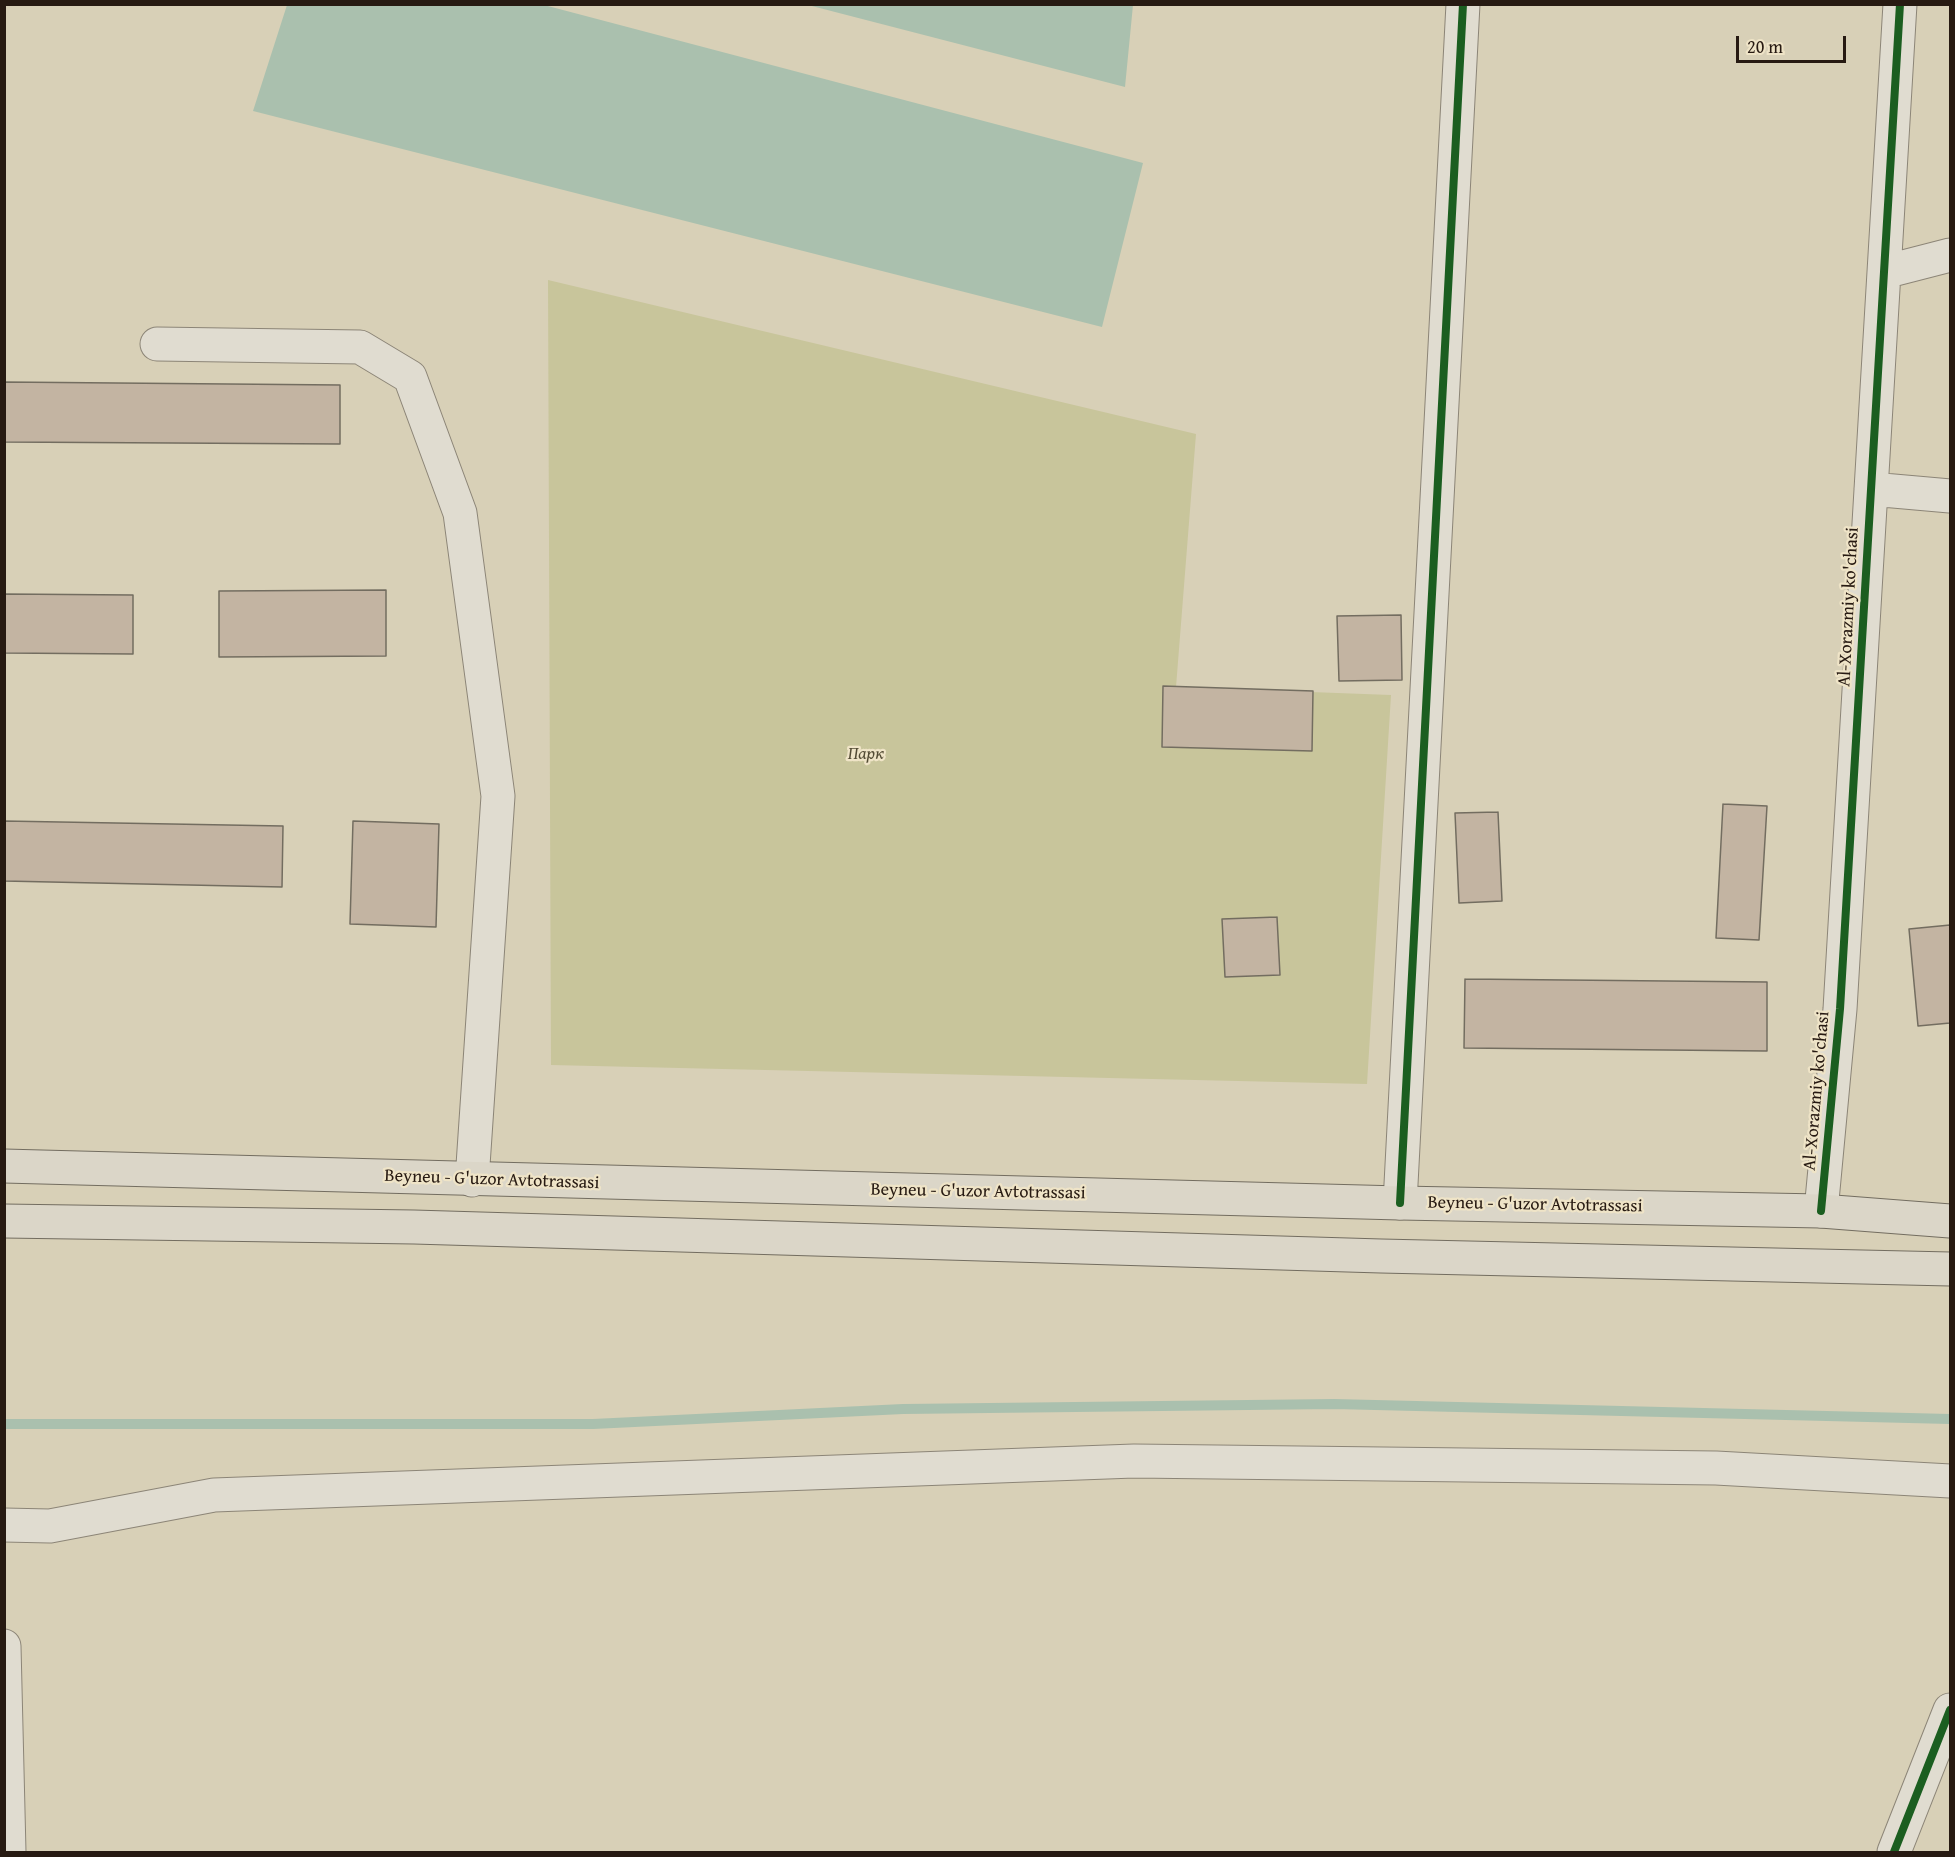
<!DOCTYPE html>
<meta charset="utf-8">
<style>
body{margin:0}
#map{position:relative;width:1955px;height:1857px;overflow:hidden;background:#d8d0b7;font-family:"Gentium Book Plus",serif}
canvas{display:block}
.frame{position:absolute;inset:0;border:6px solid #271a12;pointer-events:none}
.scale{position:absolute;left:1736px;top:36px;width:110px;height:27px;box-sizing:border-box;border:3px solid #271a12;border-top:0;padding-left:8px;font-size:18px;line-height:21px;white-space:nowrap;color:#271a12;-webkit-text-stroke:4px #efe4c7;paint-order:stroke}
</style>
<div id="map">
<canvas width="1955" height="1857"></canvas>
<div class="frame"></div>
<div class="scale">20 m</div>
</div>
<script>
const ctx = document.querySelector('canvas').getContext('2d');
ctx.lineJoin = 'round';
function fill(path, color) {
  ctx.fillStyle = color;
  ctx.fill(path, 'evenodd');
}
function poly(rows) {
  const path = new Path2D();
  for (const r of rows) {
    path.moveTo(r[0], r[1]);
    for (let i = 2; i < r.length; i += 2) path.lineTo(r[i], r[i + 1]);
  }
  return path;
}
function trace(path, color, width, dash) {
  ctx.strokeStyle = color;
  ctx.lineWidth = width;
  ctx.lineCap = dash ? 'butt' : 'round';
  ctx.setLineDash(dash || []);
  ctx.stroke(path);
}
function drawText(font, color, halo, rows, align = 'center') {
  ctx.font = font + ' "Gentium Book Plus",serif';
  ctx.lineWidth = 4.5;
  ctx.setLineDash([]);
  ctx.textBaseline = 'middle';
  ctx.strokeStyle = halo;
  ctx.fillStyle = color;
  for (const [text, x, y, turn = 0] of rows) {
    ctx.save();
    ctx.translate(x, y);
    ctx.rotate((+turn || 0) * Math.PI / 180);
    ctx.textAlign = isNaN(turn) ? turn : align;
    if (halo) ctx.strokeText(text, 0, 0);
    ctx.fillText(text, 0, 0);
    ctx.restore();
  }
}
fill(poly([
 [548,280,1196,434,1176,687,1391,695,1367,1084,551,1065]
]), '#c8c59b');
fill(poly([
 [287,5,544,5,1143,163,1102,327,253,111],
 [808,5,1133,5,1125,87]
]), '#aac0ae');
trace(poly([
 [4,1424,593,1424,903,1409,1334,1404,1950,1419]
]), '#aac0ae', 10);
const building = poly([
 [4,382,340,385,340,444,4,442,4,382],
 [386,590,386,656,219,657,219,591,386,590],
 [4,594,133,595,133,654,4,653,4,594],
 [1401,615,1402,680,1339,681,1337,616,1401,615],
 [1163,686,1313,691,1312,751,1162,747,1163,686],
 [1723,804,1767,806,1759,940,1716,938,1723,804],
 [1498,812,1502,901,1459,903,1455,813,1498,812],
 [4,821,283,826,282,887,4,881,4,821],
 [353,821,439,824,436,927,350,924,353,821],
 [1277,917,1280,975,1225,977,1222,919,1277,917],
 [1950,925,1950,1023,1918,1026,1909,929,1950,925],
 [1465,979,1767,982,1767,1051,1464,1048,1465,979]
]);
fill(building, '#c3b4a2');
trace(building, '#736d60', 1.5);
const minor = poly([
 [1884,272,1950,255],
 [157,344,360,347,410,377,460,513,498,796,472,1180],
 [1871,489,1950,496],
 [1400,1203,1463,4],
 [1821,1211,1840,1009,1900,4],
 [4,1525,50,1526,214,1495,1134,1461,1716,1468,1950,1481],
 [4,1646,9,1852],
 [1894,1852,1950,1710]
]);
const highway = poly([
 [4,1166,1400,1203,1821,1211,1950,1221],
 [4,1221,414,1227,1381,1256,1950,1269]
]);
trace(minor, '#8c8577', 35);
trace(highway, '#736d60', 35);
trace(minor, '#e0dcd0', 33);
trace(highway, '#dbd6c8', 33);
trace(poly([
 [1400,1203,1463,4],
 [1821,1211,1840,1009,1900,4],
 [1894,1852,1950,1710]
]), '#1b5e20', 8);
drawText('18px', '#271a12', '#efe4c7', [
 ["Al-Xorazmiy ko'chasi",1849,607,-87],
 ["Al-Xorazmiy ko'chasi",1817,1091,-85],
 ["Beyneu - G'uzor Avtotrassasi",492,1180,2],
 ["Beyneu - G'uzor Avtotrassasi",978,1192,1],
 ["Beyneu - G'uzor Avtotrassasi",1535,1205,1]
]);
drawText('italic 18px', '#534b34', '#efe4c7', [
 ["Парк",866,754]
]);
</script>
